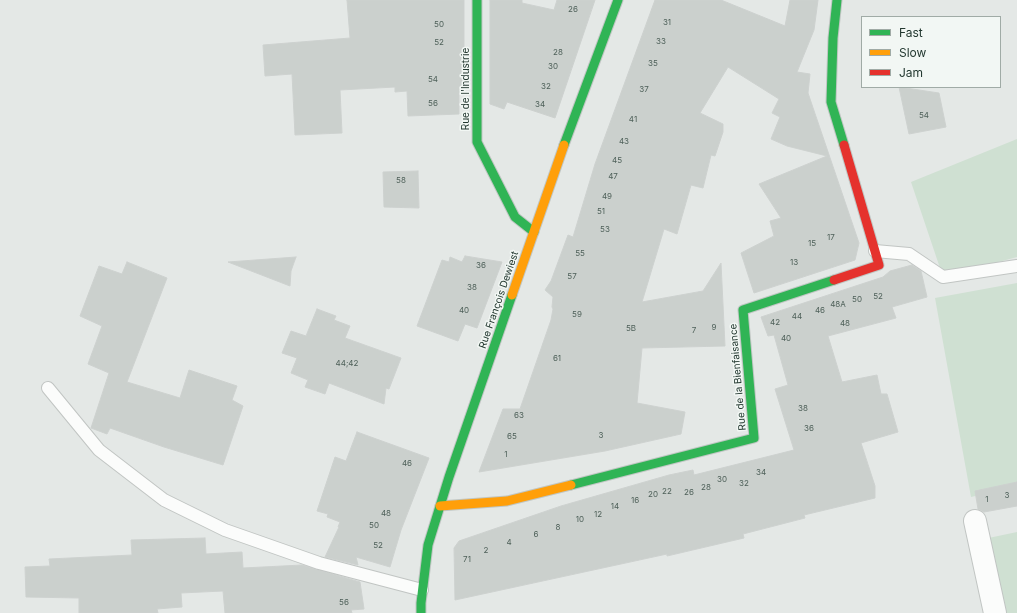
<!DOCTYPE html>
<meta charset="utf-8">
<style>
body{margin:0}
#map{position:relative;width:1017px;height:613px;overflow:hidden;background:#e4e8e6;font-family:Inter,sans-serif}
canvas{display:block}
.legend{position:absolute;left:861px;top:16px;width:140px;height:72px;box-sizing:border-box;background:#f2f7f4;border:1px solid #a0aba6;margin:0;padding:5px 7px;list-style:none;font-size:12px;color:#243931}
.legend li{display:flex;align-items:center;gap:8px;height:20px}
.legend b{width:20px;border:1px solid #a0aba6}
</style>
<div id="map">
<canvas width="1017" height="613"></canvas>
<ul class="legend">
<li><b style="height:5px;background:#30b455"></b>Fast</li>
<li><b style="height:5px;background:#ff9f0a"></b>Slow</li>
<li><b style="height:5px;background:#e5322d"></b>Jam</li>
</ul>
</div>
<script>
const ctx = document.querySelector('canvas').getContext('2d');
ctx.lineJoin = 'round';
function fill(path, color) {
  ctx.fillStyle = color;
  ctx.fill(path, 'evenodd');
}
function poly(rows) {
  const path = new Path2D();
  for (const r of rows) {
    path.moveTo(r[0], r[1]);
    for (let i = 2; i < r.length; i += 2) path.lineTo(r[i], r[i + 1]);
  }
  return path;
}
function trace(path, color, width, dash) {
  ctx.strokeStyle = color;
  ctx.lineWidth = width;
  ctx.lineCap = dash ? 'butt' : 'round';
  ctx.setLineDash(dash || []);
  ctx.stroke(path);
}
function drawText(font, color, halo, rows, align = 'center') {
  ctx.font = font + ' Inter,sans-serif';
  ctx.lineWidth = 3;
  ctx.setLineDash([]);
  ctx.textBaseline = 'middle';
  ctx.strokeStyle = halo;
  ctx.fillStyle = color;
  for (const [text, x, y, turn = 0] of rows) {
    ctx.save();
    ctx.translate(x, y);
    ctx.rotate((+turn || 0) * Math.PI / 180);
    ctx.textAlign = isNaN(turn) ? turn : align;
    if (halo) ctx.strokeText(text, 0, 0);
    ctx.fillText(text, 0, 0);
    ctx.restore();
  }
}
fill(poly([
 [1017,139,1017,257,943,277,911,182],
 [1017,283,1017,486,971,497,935,298],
 [1017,532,1017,613,995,613,979,540]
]), '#cfe0d2');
const building = poly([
 [347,0,464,0,464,95,459,93,459,114,408,116,407,91,395,92,395,87,340,90,342,133,295,135,292,74,265,76,263,45,350,38,347,0],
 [490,0,522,0,522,3,554,10,557,0,595,0,555,118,507,102,504,109,490,104,490,0],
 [655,0,721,0,785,26,790,0,818,0,814,30,797,72,810,74,808,93,859,243,855,260,754,293,741,253,774,236,770,221,781,218,759,184,827,156,787,146,771,139,780,117,772,113,779,99,728,67,700,113,723,124,723,132,715,156,711,155,703,188,691,185,677,234,664,229,642,302,703,291,721,263,725,346,642,348,637,403,685,412,681,434,605,451,479,472,503,409,520,409,551,320,553,309,552,307,553,297,545,290,551,281,568,235,573,237,595,164,655,0],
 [899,87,939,93,946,127,909,134,899,87],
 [418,171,419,208,384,207,383,172,418,171],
 [465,256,502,262,477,328,465,324,458,341,417,326,442,260,449,262,450,257,462,262,465,256],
 [296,257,291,271,290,286,228,262,296,257],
 [127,262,167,278,127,382,180,398,189,370,237,386,232,400,243,406,223,465,164,447,110,428,107,434,91,428,109,373,88,364,102,326,80,316,99,266,122,274,127,262],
 [912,265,921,271,927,297,892,307,896,318,828,336,842,382,877,375,881,394,887,394,898,432,861,443,875,486,875,498,804,515,805,518,743,534,744,538,667,556,667,554,455,600,454,548,459,541,561,506,669,475,693,470,694,475,794,450,775,389,788,385,774,335,768,336,761,317,883,277,890,271,912,265],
 [317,309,336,316,334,320,350,326,345,338,401,358,389,389,386,388,384,404,329,383,325,394,305,387,308,380,291,373,297,358,282,353,291,331,306,336,317,309],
 [357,432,429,458,401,530,390,567,356,557,358,565,325,557,339,527,338,527,340,522,327,517,328,514,317,511,335,457,346,461,357,432],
 [1017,482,1017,506,984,512,978,509,975,491,1017,482],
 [205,538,206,554,242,552,243,568,302,565,360,582,364,609,351,610,352,613,225,613,223,591,181,593,182,607,157,609,158,613,79,613,79,598,26,597,25,567,50,566,49,559,132,555,131,540,205,538]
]);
fill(building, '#cbd0cd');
trace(building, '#cdd1cf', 1);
const lane = poly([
 [875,251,909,254,943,277,1017,266],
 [48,388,99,450,164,500,225,530,319,563,422,590]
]);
const street = poly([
 [975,521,995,613]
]);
const fast = poly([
 [477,0,477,142,515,217,534,232],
 [837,0,833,38,831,102,844,145],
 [564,145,618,0],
 [571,485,754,438,743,310,834,280],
 [421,613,421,603,428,545,449,477,512,295]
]);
const slow = poly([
 [512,295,564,145],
 [440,506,507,501,571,485]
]);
const jam = poly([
 [834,280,879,265,844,145]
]);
trace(lane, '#c1c5c3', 14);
trace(street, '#c1c5c3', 24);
trace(fast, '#c0c6c3', 11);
trace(slow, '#c0c6c3', 11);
trace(jam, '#c0c6c3', 11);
trace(lane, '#fbfcfb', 12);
trace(street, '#fbfcfb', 22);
trace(fast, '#30b455', 9);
trace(slow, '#ff9f0a', 9);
trace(jam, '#e5322d', 9);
drawText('8px', '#4e6059', null, [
 ["26",573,10],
 ["31",667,23],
 ["50",439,25],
 ["33",661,42],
 ["52",439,43],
 ["28",558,53],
 ["35",653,64],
 ["30",553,67],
 ["54",433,80],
 ["32",546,87],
 ["37",644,90],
 ["56",433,104],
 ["34",540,105],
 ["54",924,116],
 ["41",633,120],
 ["43",624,142],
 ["45",617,161],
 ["47",613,177],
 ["58",401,181],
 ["49",607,197],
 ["51",601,212],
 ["53",605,230],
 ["17",831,238],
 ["15",812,244],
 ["55",580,254],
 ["13",794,263],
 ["36",481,266],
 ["57",572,277],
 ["38",472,288],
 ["52",878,297],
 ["50",857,300],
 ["48A",838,305],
 ["40",464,311],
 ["46",820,311],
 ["59",577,315],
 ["44",797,317],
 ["42",775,323],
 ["48",845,324],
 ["9",714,328],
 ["5B",631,329],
 ["7",694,331],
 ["40",786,339],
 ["61",557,359],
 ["44;42",347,364],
 ["38",803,409],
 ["63",519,416],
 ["36",809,429],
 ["3",601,436],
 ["65",512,437],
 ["1",506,455],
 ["46",407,464],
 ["34",761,473],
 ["30",722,480],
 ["32",744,484],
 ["28",706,488],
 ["22",667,492],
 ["26",689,493],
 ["20",653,495],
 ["3",1007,496],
 ["1",987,500],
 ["16",635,501],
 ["14",615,507],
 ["48",386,514],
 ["12",598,515],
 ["10",580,520],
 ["50",374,526],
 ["8",558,528],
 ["6",536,535],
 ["4",509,543],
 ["52",378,546],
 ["2",486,551],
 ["71",467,560],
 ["56",344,603]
]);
drawText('10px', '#243931', '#f2f7f4', [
 ["Rue de l'Industrie",466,89,-90],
 ["Rue François Dewiest",499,300,-71],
 ["Rue de la Bienfaisance",738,377,-95]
]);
</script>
